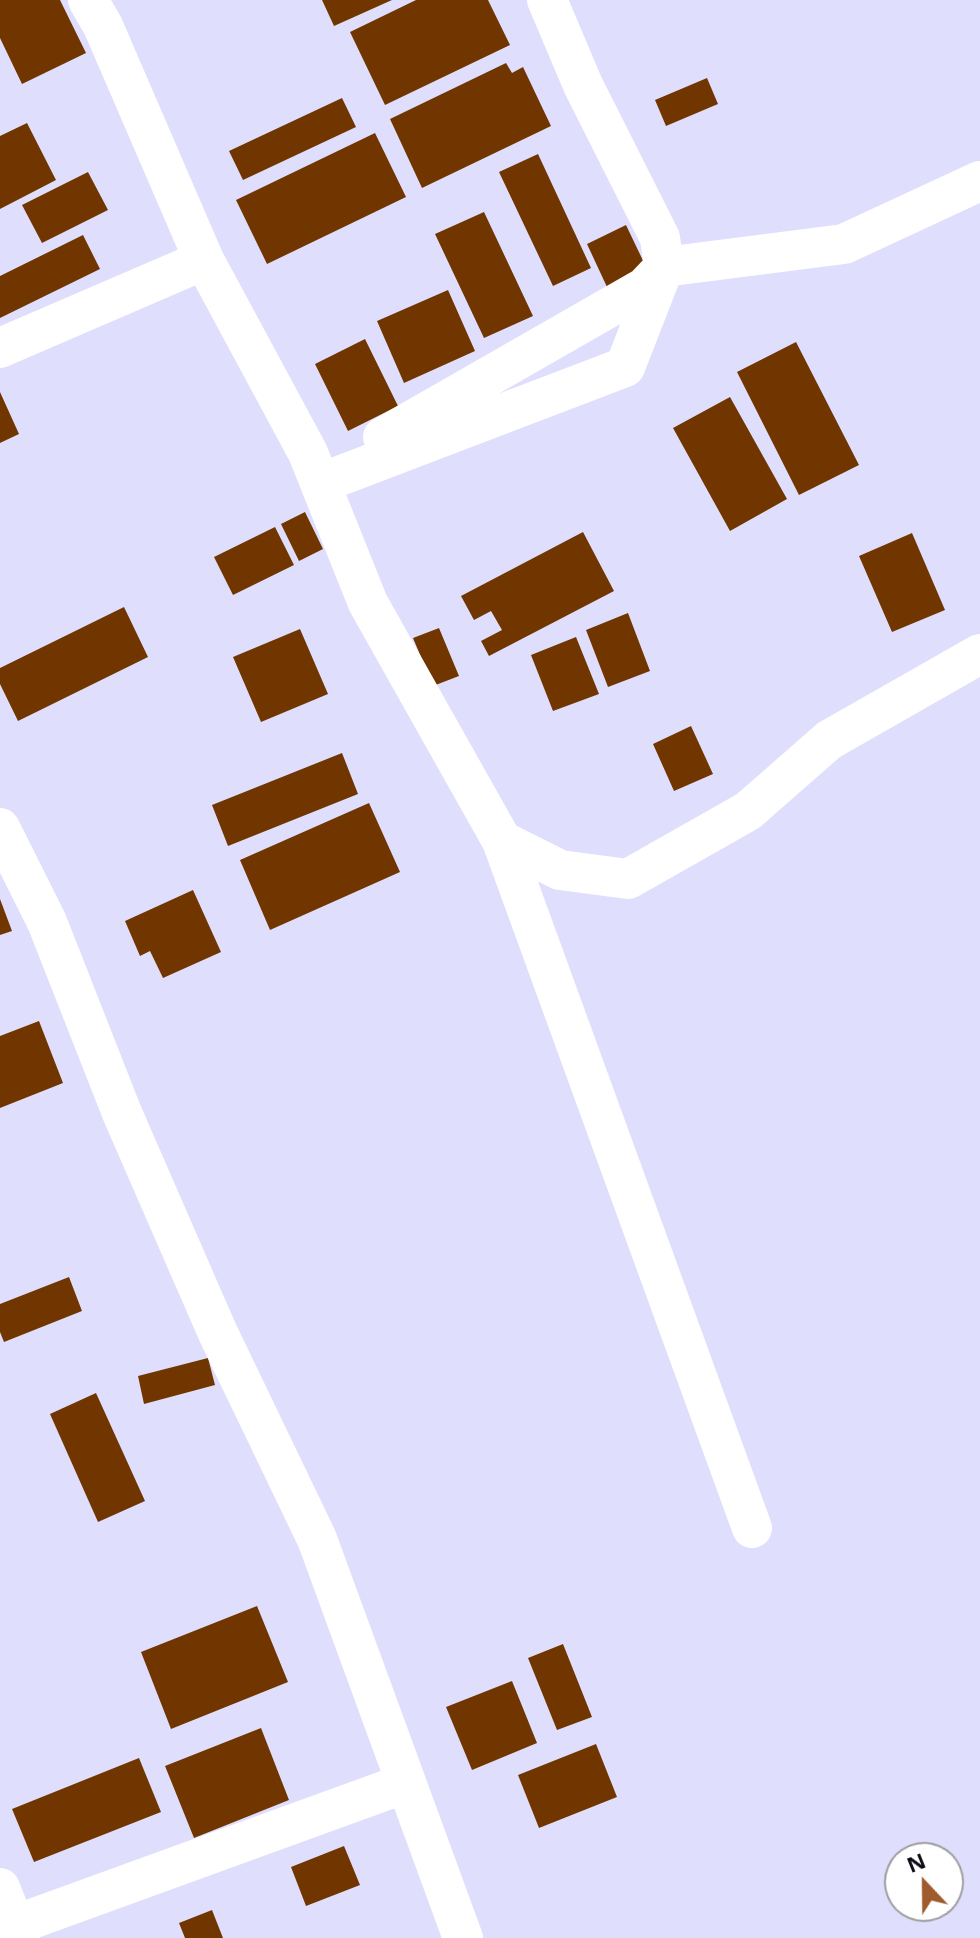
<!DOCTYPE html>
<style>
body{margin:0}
#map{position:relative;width:980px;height:1938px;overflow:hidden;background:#dfdffd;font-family:"Open Sans",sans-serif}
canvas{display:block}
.north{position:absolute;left:884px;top:1842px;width:80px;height:80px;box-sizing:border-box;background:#fff;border:2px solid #9e9ea2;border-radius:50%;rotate:338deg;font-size:22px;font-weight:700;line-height:32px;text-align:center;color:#0d0d17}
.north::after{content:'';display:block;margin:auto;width:28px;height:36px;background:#9f5b2c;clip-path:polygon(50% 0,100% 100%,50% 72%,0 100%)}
</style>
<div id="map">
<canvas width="980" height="1938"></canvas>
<div class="north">N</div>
</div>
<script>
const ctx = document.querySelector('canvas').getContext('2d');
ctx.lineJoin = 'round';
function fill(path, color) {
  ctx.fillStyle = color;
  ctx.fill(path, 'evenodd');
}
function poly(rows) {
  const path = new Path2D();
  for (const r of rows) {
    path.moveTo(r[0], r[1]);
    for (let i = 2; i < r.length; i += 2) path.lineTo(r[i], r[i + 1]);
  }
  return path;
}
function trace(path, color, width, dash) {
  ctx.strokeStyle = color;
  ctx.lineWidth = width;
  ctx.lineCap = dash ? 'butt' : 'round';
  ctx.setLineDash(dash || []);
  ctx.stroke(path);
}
fill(poly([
 [0,0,60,0,86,53,22,84,0,38],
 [322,0,392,0,334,26],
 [416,0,488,0,510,45,385,105,350,32],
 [506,63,512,73,523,67,551,126,422,188,390,119],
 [707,78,718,104,666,126,655,100],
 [342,98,356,127,243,180,229,151],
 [27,123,56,180,0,209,0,136],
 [375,133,406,197,267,264,236,200],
 [538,154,591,268,553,286,499,172],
 [88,172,108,210,42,243,22,205],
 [484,212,533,316,484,338,435,234],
 [626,225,647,269,607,287,587,244],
 [83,235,100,269,0,318,0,276],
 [448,290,475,351,404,383,377,321],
 [365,339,398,406,348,431,315,364],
 [796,342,859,465,799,495,737,372],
 [0,392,19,434,0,443],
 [730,397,787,499,730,531,673,428],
 [305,512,323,549,299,561,281,524],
 [275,527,294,565,233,595,214,557],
 [583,532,614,591,489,656,481,641,502,630,491,611,474,620,461,596],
 [912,533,945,610,892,632,859,556],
 [124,607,148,657,18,721,0,684,0,668],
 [628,613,650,671,608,687,586,630],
 [439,628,459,676,433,686,413,638],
 [300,629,328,694,261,722,233,657],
 [576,637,599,694,553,711,531,655],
 [691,726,713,774,674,791,653,744],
 [342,753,358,794,228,846,212,805],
 [369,803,400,872,270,930,240,860],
 [193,890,221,952,163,978,150,951,140,956,125,921],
 [0,899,12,931,0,935],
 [39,1021,63,1083,0,1108,0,1036],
 [69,1277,82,1311,4,1342,0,1332,0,1304],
 [208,1358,215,1385,144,1404,138,1376],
 [96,1393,145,1501,98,1522,50,1414],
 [257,1606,288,1682,171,1729,141,1652],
 [563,1644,592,1717,557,1730,528,1658],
 [512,1681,537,1743,472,1770,446,1707],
 [261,1728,289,1800,194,1838,165,1766],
 [596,1744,617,1797,539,1828,518,1775],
 [139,1758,161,1812,34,1862,12,1809],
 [344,1846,360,1885,306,1906,291,1867],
 [212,1910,223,1938,185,1938,179,1923]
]), '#713500');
trace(poly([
 [88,0,103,26,204,260,308,453,368,603,502,841,560,870,628,879,748,811,829,740,980,654],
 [0,348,204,260],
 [383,437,645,287,664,267,660,238,583,85,547,0],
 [321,483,625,367,664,267,844,244,980,181],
 [0,828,47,922,122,1113,217,1331,317,1539,463,1938],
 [502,841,752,1528],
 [0,1888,20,1938],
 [15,1925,406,1783]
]), '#fff', 40);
</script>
